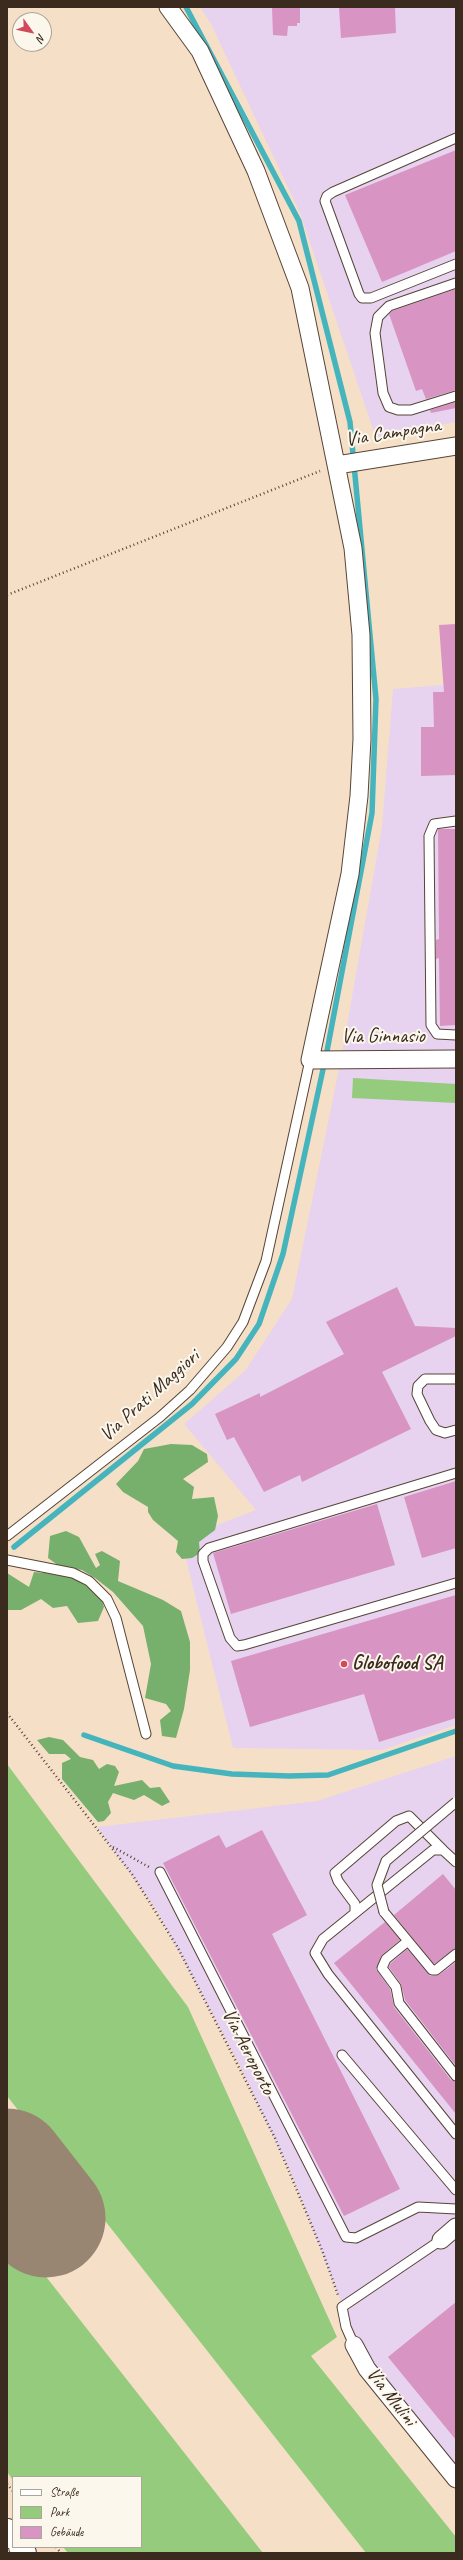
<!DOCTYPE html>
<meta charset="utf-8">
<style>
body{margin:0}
#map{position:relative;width:463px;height:2560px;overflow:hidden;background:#f5e0c7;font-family:Caveat,sans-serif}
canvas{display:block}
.frame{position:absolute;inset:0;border:8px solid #3b2a1e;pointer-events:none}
.legend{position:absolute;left:12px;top:2476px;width:130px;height:72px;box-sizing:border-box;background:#fbf7ec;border:1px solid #aea59a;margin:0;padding:5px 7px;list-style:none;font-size:12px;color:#3b2a1e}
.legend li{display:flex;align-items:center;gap:8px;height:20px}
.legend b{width:20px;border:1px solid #aea59a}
.north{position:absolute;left:12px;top:12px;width:40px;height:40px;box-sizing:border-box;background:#fbf7ec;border:1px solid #aea59a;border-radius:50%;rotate:123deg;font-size:11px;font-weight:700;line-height:16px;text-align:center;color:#3b2a1e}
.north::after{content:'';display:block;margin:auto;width:14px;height:18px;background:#d1495b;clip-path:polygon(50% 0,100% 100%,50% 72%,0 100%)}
</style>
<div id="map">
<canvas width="463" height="2560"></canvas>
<div class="frame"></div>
<ul class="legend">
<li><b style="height:5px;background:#fff"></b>Straße</li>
<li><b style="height:11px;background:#94cb7d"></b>Park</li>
<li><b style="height:11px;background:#d894c2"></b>Gebäude</li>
</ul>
<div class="north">N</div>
</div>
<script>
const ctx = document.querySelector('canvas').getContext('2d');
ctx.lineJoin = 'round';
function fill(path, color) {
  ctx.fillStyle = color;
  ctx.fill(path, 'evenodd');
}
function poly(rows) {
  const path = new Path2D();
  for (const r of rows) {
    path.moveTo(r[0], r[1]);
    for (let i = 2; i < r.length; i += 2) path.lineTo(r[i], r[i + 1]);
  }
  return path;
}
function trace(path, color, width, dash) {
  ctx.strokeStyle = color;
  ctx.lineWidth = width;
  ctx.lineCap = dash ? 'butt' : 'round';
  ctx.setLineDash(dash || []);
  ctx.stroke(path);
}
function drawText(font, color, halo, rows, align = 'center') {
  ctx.font = font + ' Caveat,sans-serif';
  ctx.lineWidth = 4;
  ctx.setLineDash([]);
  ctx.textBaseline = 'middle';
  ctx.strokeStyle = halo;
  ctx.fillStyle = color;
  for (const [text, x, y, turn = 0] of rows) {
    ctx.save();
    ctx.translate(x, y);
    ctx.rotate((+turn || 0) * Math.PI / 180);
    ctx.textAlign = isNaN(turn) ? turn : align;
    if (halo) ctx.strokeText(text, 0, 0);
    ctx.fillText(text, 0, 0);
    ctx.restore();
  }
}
fill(poly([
 [200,7,456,7,456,422,376,438,300,213,211,24],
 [456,684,456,1725,382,1750,233,1748,181,1539,256,1510,184,1424,245,1371,292,1299,341,1059,382,827,393,689],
 [456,1756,456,2479,367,2369,292,2176,236,2058,157,1911,97,1827,317,1801]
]), '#e7d2ef');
fill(poly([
 [353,1078,456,1084,456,1103,352,1098],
 [7,1764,188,2007,337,2337,311,2356,456,2537,456,2553,366,2553,7,2096],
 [7,2227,263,2553,68,2553,63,2547,141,2547,141,2477,13,2477,13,2480,7,2472]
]), '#94cb7d');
fill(poly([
 [171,1444,192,1445,207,1454,208,1462,183,1479,194,1487,192,1499,214,1497,218,1516,215,1530,199,1542,200,1553,192,1558,182,1559,176,1552,178,1541,153,1520,148,1512,148,1507,123,1492,116,1484,138,1461,144,1449],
 [66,1531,79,1537,96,1568,100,1565,95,1554,102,1551,120,1561,118,1581,163,1600,181,1611,190,1642,190,1670,184,1709,176,1738,162,1736,160,1720,171,1711,166,1704,145,1698,151,1664,143,1626,113,1592,95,1578,82,1570,59,1566,48,1558,50,1536],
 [34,1572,68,1575,90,1588,101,1596,104,1607,98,1621,78,1623,67,1606,53,1608,41,1599,21,1610,7,1610,7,1573,29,1587],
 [49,1737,63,1740,80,1757,93,1760,99,1769,107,1764,115,1766,119,1772,114,1786,142,1780,150,1788,160,1787,170,1802,162,1806,144,1795,134,1800,113,1793,108,1802,111,1813,104,1821,98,1822,62,1779,62,1763,71,1759,65,1754,49,1754,37,1740]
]), '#77af6c');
trace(poly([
 [14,1547,192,1404,236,1359,259,1324,283,1254,327,1051,372,813,376,699,350,422,299,221,186,7],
 [84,1735,173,1766,232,1774,289,1776,328,1775,456,1731]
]), '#45b4bd', 5.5);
trace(poly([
 [7,2168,46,2218]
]), '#988572', 119);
fill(poly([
 [272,7,300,7,300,23,297,23,297,26,288,26,287,36,273,35],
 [339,7,395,7,396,33,341,38],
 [456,150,456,251,382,282,345,195],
 [456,289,456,390,426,399,422,389,416,391,389,314,392,311],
 [456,402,456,408,431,413,430,410],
 [456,624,456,775,421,776,421,727,434,727,433,692,444,692,439,625],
 [438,829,456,829,456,1025,440,1026,439,958,436,959,436,940,439,939],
 [397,1287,415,1326,456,1328,456,1336,382,1372,411,1429,302,1482,300,1475,264,1492,234,1437,227,1440,215,1414,260,1393,260,1397,344,1354,326,1322],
 [456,1481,456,1548,422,1558,404,1497],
 [377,1504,395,1565,231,1614,213,1553],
 [456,1595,456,1718,379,1742,364,1694,250,1727,231,1661],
 [262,1830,307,1915,272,1934,400,2189,344,2216,163,1863,219,1835,226,1848],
 [443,1874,456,1890,456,1948,434,1964,394,1915],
 [385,1922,400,1940,382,1955,376,1969,390,1989,394,2007,451,2080,456,2082,456,2114,334,1963],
 [407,1949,430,1976,439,1975,456,1962,456,2066,405,2000,401,1984,389,1967,391,1963],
 [456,2302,456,2440,388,2357]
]), '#d894c2');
const service = poly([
 [456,138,333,192,327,196,325,201,359,294,362,298,371,298,456,264],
 [456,283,389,306,378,317,375,333,383,393,389,407,398,410,411,410,456,396],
 [456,821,434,824,429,836,431,1025,437,1034,456,1035],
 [456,1379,425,1379,418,1386,417,1394,430,1421,436,1430,445,1433,456,1430],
 [456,1473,209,1548,203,1554,203,1561,230,1638,237,1646,244,1645,456,1583],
 [7,1536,160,1417,190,1390,227,1347,243,1322,266,1261,310,1060],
 [7,1560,73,1573,89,1581,107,1599,116,1618,146,1734],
 [456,1862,443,1850,433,1850,323,1939,315,1953,328,1974,456,2134],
 [160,1872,346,2237,356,2238,418,2207,456,2209],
 [384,1912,432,1970,436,1970,456,1954],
 [355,1913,355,1904,338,1881,335,1873,396,1821,409,1816,443,1850],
 [408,1941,386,1959,382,1968,396,1987,399,2003,456,2076],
 [342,2055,456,2190],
 [354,2345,346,2327,342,2307,441,2240]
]);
const minor = poly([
 [168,7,200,51,256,171,300,288,353,548,361,635,362,739,359,796,350,874,310,1060,456,1059],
 [337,465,456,446],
 [441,2240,456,2227],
 [354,2345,367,2369,456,2479]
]);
const tertiary = poly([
 [7,2530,13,2538],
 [20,2547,25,2553]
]);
trace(service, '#574537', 11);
trace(minor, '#574537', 19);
trace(tertiary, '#574537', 24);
trace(poly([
 [7,595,320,471],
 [7,1713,132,1874,178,1948,275,2138,322,2250,338,2295],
 [113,1847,149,1867],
 [7,2484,13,2491],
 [56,2547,61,2553]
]), '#574537', 2.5, [1, 3]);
trace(service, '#fff', 9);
trace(minor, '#fff', 17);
trace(tertiary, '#fff', 22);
const serviceBridge = poly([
 [384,1912,377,1885,386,1861,456,1802]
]);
trace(serviceBridge, '#574537', 11, []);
trace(serviceBridge, '#fff', 9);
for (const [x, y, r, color] of [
 [344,1664,4,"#d1495b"]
]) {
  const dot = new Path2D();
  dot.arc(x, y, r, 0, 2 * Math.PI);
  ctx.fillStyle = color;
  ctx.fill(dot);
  trace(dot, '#fbf7ec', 1.5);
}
drawText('20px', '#3b2a1e', '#fbf7ec', [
 ["Via Campagna",393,433,-9],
 ["Via Ginnasio",383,1037],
 ["Via Prati Maggiori",150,1396,-42],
 ["Via Aeroporto",248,2052,63],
 ["Via Mulini",391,2397,52]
]);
drawText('bold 20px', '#3b2a1e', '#fbf7ec', [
 ["Globofood SA",352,1664]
], 'left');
</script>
